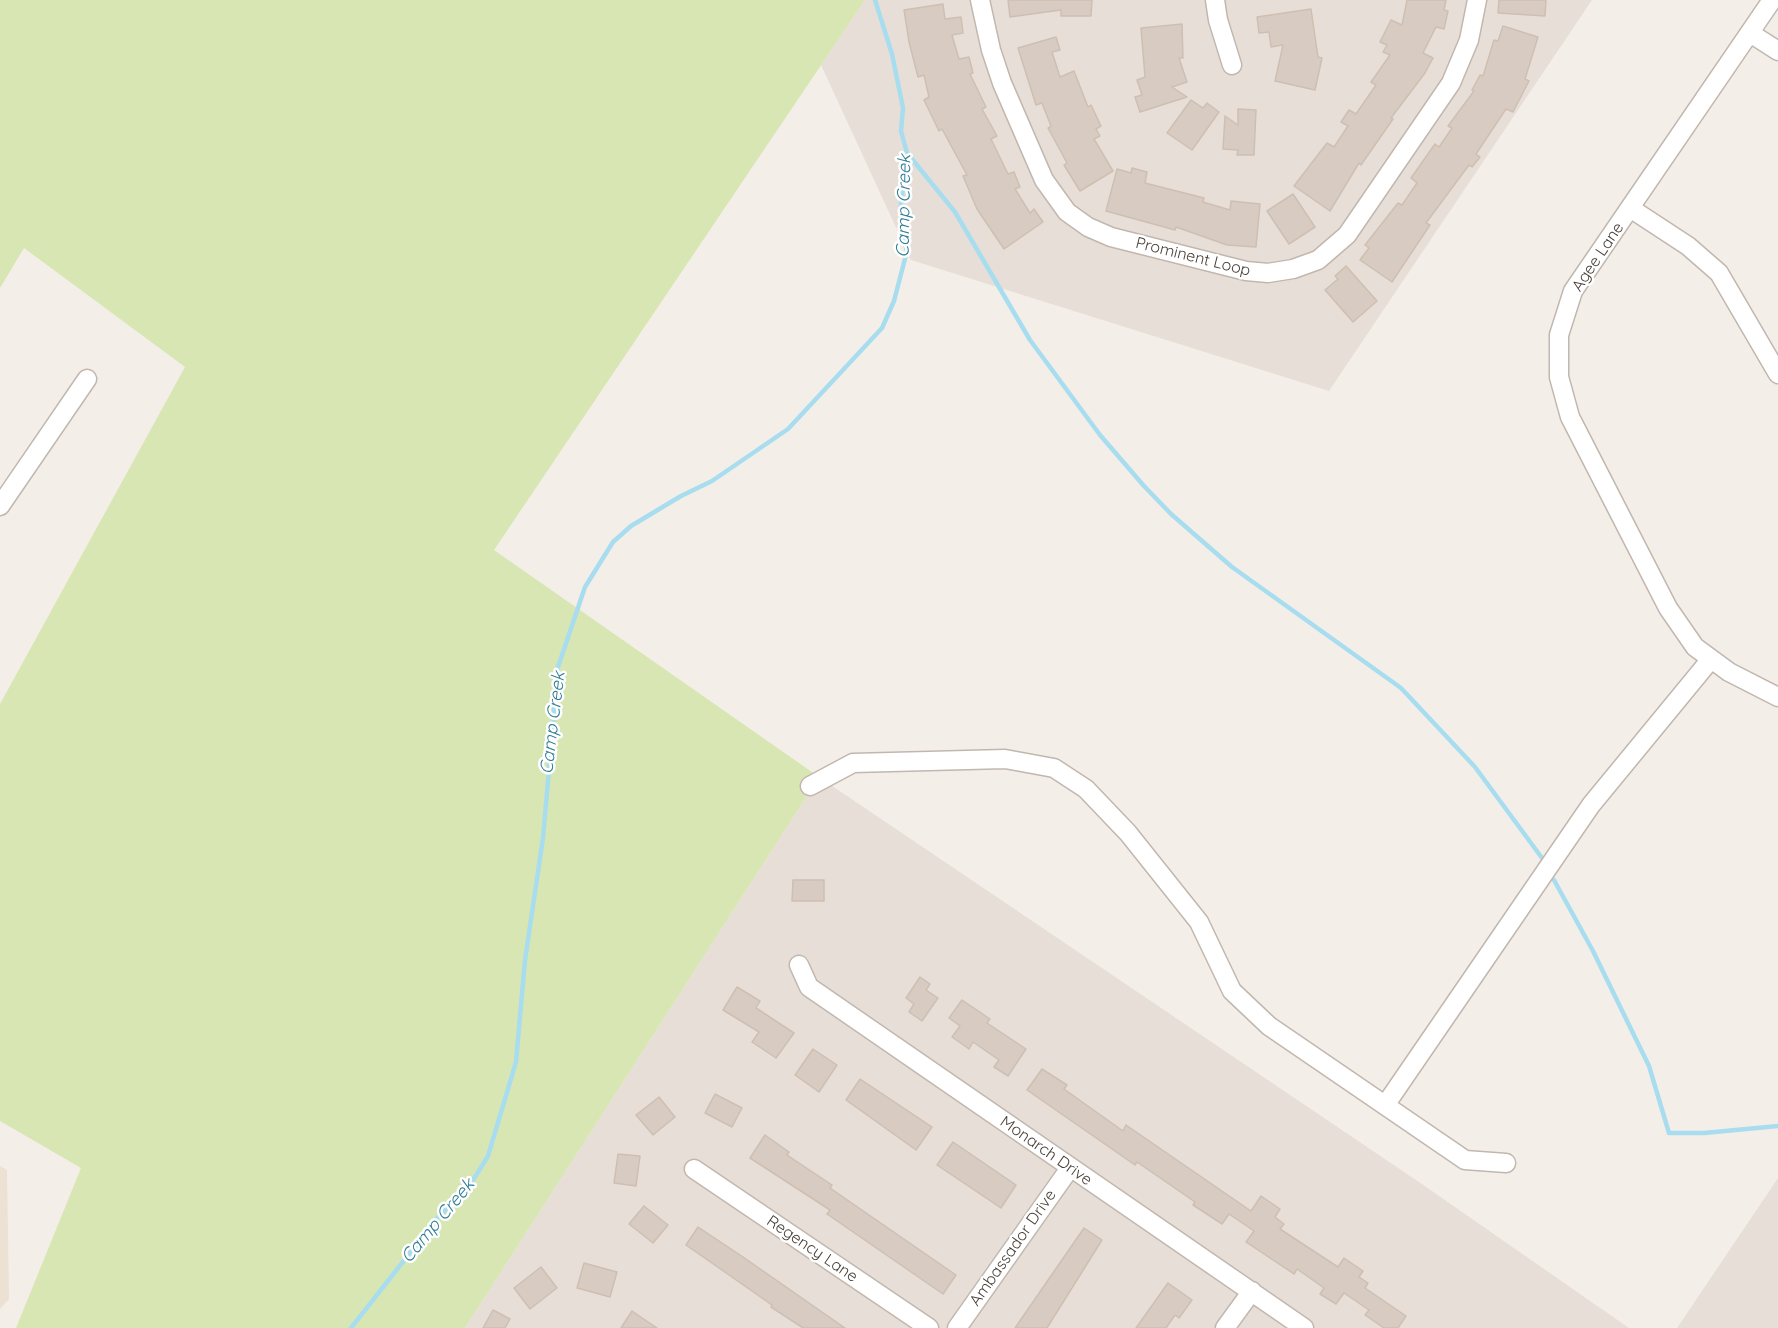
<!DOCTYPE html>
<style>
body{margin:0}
canvas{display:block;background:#f4eee9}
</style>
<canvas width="1778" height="1328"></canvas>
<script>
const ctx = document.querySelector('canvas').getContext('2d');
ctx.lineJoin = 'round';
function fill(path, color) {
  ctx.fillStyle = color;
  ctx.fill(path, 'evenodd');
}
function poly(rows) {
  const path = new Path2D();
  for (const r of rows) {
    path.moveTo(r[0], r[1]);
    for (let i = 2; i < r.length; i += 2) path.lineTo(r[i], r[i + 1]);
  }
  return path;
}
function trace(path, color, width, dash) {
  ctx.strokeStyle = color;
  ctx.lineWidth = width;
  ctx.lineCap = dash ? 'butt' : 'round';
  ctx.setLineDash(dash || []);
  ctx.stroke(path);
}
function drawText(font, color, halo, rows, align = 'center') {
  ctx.font = font + ' Quicksand,sans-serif';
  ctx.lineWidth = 5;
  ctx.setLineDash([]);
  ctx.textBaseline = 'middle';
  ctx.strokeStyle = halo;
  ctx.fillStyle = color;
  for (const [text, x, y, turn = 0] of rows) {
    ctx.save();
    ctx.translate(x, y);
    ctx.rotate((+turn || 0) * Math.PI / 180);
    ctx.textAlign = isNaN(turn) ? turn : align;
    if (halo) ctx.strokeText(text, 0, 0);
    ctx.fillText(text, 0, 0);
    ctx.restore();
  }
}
fill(poly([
 [865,0,1592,0,1329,391,911,260,821,65],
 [819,777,1419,1182,1629,1328,465,1328],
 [1778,1178,1778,1328,1677,1328]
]), '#e7dfd7');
fill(poly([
 [0,1166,7,1170,9,1299,0,1309]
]), '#ece1d3');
fill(poly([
 [0,0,865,0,494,550,819,777,465,1328,16,1328,81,1168,0,1121,0,704,185,367,24,248,0,288]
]), '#d8e6b3');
trace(poly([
 [907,153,955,212,1030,340,1100,435,1144,486,1171,514,1232,567,1401,688,1475,767,1542,858],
 [1554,880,1593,951,1649,1066,1669,1133,1704,1133,1778,1126],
 [351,1328,439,1216,467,1190,488,1156,516,1062,525,960,543,838,558,667,585,587,613,542,631,526,681,496,712,481,788,429,882,328,894,301,907,251,901,230,901,204,907,153,901,131,903,108,892,54,875,0]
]), '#a7ddee', 4.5);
const building = poly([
 [1008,0,1092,0,1091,16,1061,16,1061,10,1010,17,1008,0],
 [1407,0,1446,0,1444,10,1448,11,1444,29,1436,27,1423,53,1433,58,1425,73,1391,118,1393,119,1361,165,1359,163,1330,211,1294,186,1327,143,1334,147,1348,126,1341,122,1349,110,1356,114,1376,85,1371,82,1390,55,1383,52,1387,45,1380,42,1391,20,1402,25,1407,0],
 [1499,0,1546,0,1545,16,1498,13,1499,0],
 [943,4,945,19,961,17,963,33,952,35,959,59,969,57,973,73,970,74,986,107,982,109,997,136,991,139,1008,174,1014,172,1020,187,1015,189,1030,213,1034,209,1043,222,1004,249,977,209,963,176,967,175,942,129,939,131,924,100,929,97,924,75,918,77,909,42,904,10,943,4],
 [1311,9,1318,57,1322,58,1315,90,1275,81,1283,45,1271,47,1269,32,1259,33,1257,17,1311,9],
 [1182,24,1183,58,1179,58,1187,82,1172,87,1187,97,1140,112,1135,97,1142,95,1137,80,1145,77,1141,28,1182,24],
 [1503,26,1538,37,1525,79,1529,81,1513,112,1506,109,1476,154,1480,157,1472,167,1469,165,1426,223,1430,225,1392,282,1360,260,1369,248,1365,245,1398,203,1402,205,1417,183,1411,178,1435,144,1439,147,1452,128,1448,126,1474,91,1472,90,1480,75,1483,76,1494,40,1498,41,1503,26],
 [1056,37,1060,50,1052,52,1060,77,1074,71,1088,107,1091,105,1101,126,1096,129,1100,136,1094,139,1113,171,1080,191,1064,165,1067,163,1048,128,1051,126,1042,103,1036,105,1018,48,1056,37],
 [1191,100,1203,108,1207,103,1219,112,1192,150,1167,133,1191,100],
 [1238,109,1256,110,1254,155,1237,155,1238,150,1223,149,1225,116,1238,125,1238,109],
 [1132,168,1147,172,1145,183,1204,198,1203,202,1230,210,1231,201,1260,204,1256,247,1227,245,1176,227,1175,230,1106,211,1117,169,1131,173,1132,168],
 [1293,194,1315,227,1289,244,1267,211,1293,194],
 [1346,266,1377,301,1353,322,1325,290,1338,279,1335,276,1346,266],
 [793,880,824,880,824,901,792,901,793,880],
 [920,977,930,984,926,990,938,998,922,1021,909,1012,914,1004,906,998,920,977],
 [737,987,760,1001,756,1008,794,1033,776,1058,752,1042,759,1032,723,1010,737,987],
 [962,1000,990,1019,987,1023,1026,1049,1008,1076,994,1067,999,1060,973,1042,969,1049,952,1037,960,1026,949,1018,962,1000],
 [813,1049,837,1065,819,1092,795,1075,813,1049],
 [1042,1069,1067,1085,1064,1089,1123,1131,1126,1125,1251,1211,1261,1196,1280,1209,1275,1217,1284,1224,1280,1229,1338,1267,1344,1258,1363,1271,1359,1277,1368,1283,1365,1288,1406,1316,1398,1328,1384,1328,1365,1315,1369,1310,1344,1293,1336,1304,1320,1294,1324,1288,1297,1269,1294,1274,1246,1242,1254,1231,1229,1214,1222,1224,1193,1205,1195,1202,1137,1162,1135,1165,1027,1090,1042,1069],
 [860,1079,932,1127,916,1150,846,1100,860,1079],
 [715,1094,742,1108,732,1127,705,1113,715,1094],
 [659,1097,675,1117,653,1135,636,1115,659,1097],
 [765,1135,789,1152,787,1155,832,1185,830,1188,956,1275,943,1294,827,1214,830,1210,750,1158,765,1135],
 [953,1142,1016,1185,1001,1208,937,1165,953,1142],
 [618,1154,640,1156,636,1186,614,1183,618,1154],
 [644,1206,668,1225,653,1243,629,1224,644,1206],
 [698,1227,743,1257,845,1328,803,1328,771,1307,772,1305,686,1245,698,1227],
 [1084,1228,1102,1240,1047,1328,1015,1328,1084,1228],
 [584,1263,617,1272,610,1297,577,1288,584,1263],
 [541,1267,557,1288,530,1309,514,1288,541,1267],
 [1168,1283,1192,1300,1179,1318,1175,1315,1166,1328,1136,1328,1168,1283],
 [493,1310,510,1319,505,1328,483,1328,493,1310],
 [632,1311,657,1328,621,1328,632,1311]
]);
fill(building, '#d8cbc1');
trace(building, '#cfbfb2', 1.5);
const minor = poly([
 [980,0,991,50,1002,83,1044,180,1067,212,1088,227,1111,237,1246,271,1268,273,1293,269,1318,260,1347,235,1451,83,1469,40,1477,0],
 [1215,0,1218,20,1232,65],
 [1772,0,1573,291,1559,335,1559,377,1570,417,1668,608,1695,647,1729,672,1778,697],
 [1750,33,1778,51],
 [1630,208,1688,246,1719,273,1778,374],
 [0,506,87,379],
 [810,786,853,763,1005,759,1054,768,1086,789,1128,833,1199,922,1232,991,1269,1026,1465,1160,1506,1163],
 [799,965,809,987,1304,1328],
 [1386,1104,1591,805,1711,659],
 [694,1169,929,1328],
 [957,1328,1070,1168],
 [1225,1328,1252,1291]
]);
trace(minor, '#c2b7ae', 21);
trace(minor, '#fff', 18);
drawText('16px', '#473e37', '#fff', [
 ["Prominent Loop",1193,257,14],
 ["Agee Lane",1598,257,-56],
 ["Monarch Drive",1046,1151,35],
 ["Ambassador Drive",1013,1248,-55],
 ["Regency Lane",812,1249,34]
]);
drawText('italic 18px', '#2f7d97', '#fff', [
 ["Camp Creek",904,206,-89],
 ["Camp Creek",553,723,-83],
 ["Camp Creek",438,1221,-50]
]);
</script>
